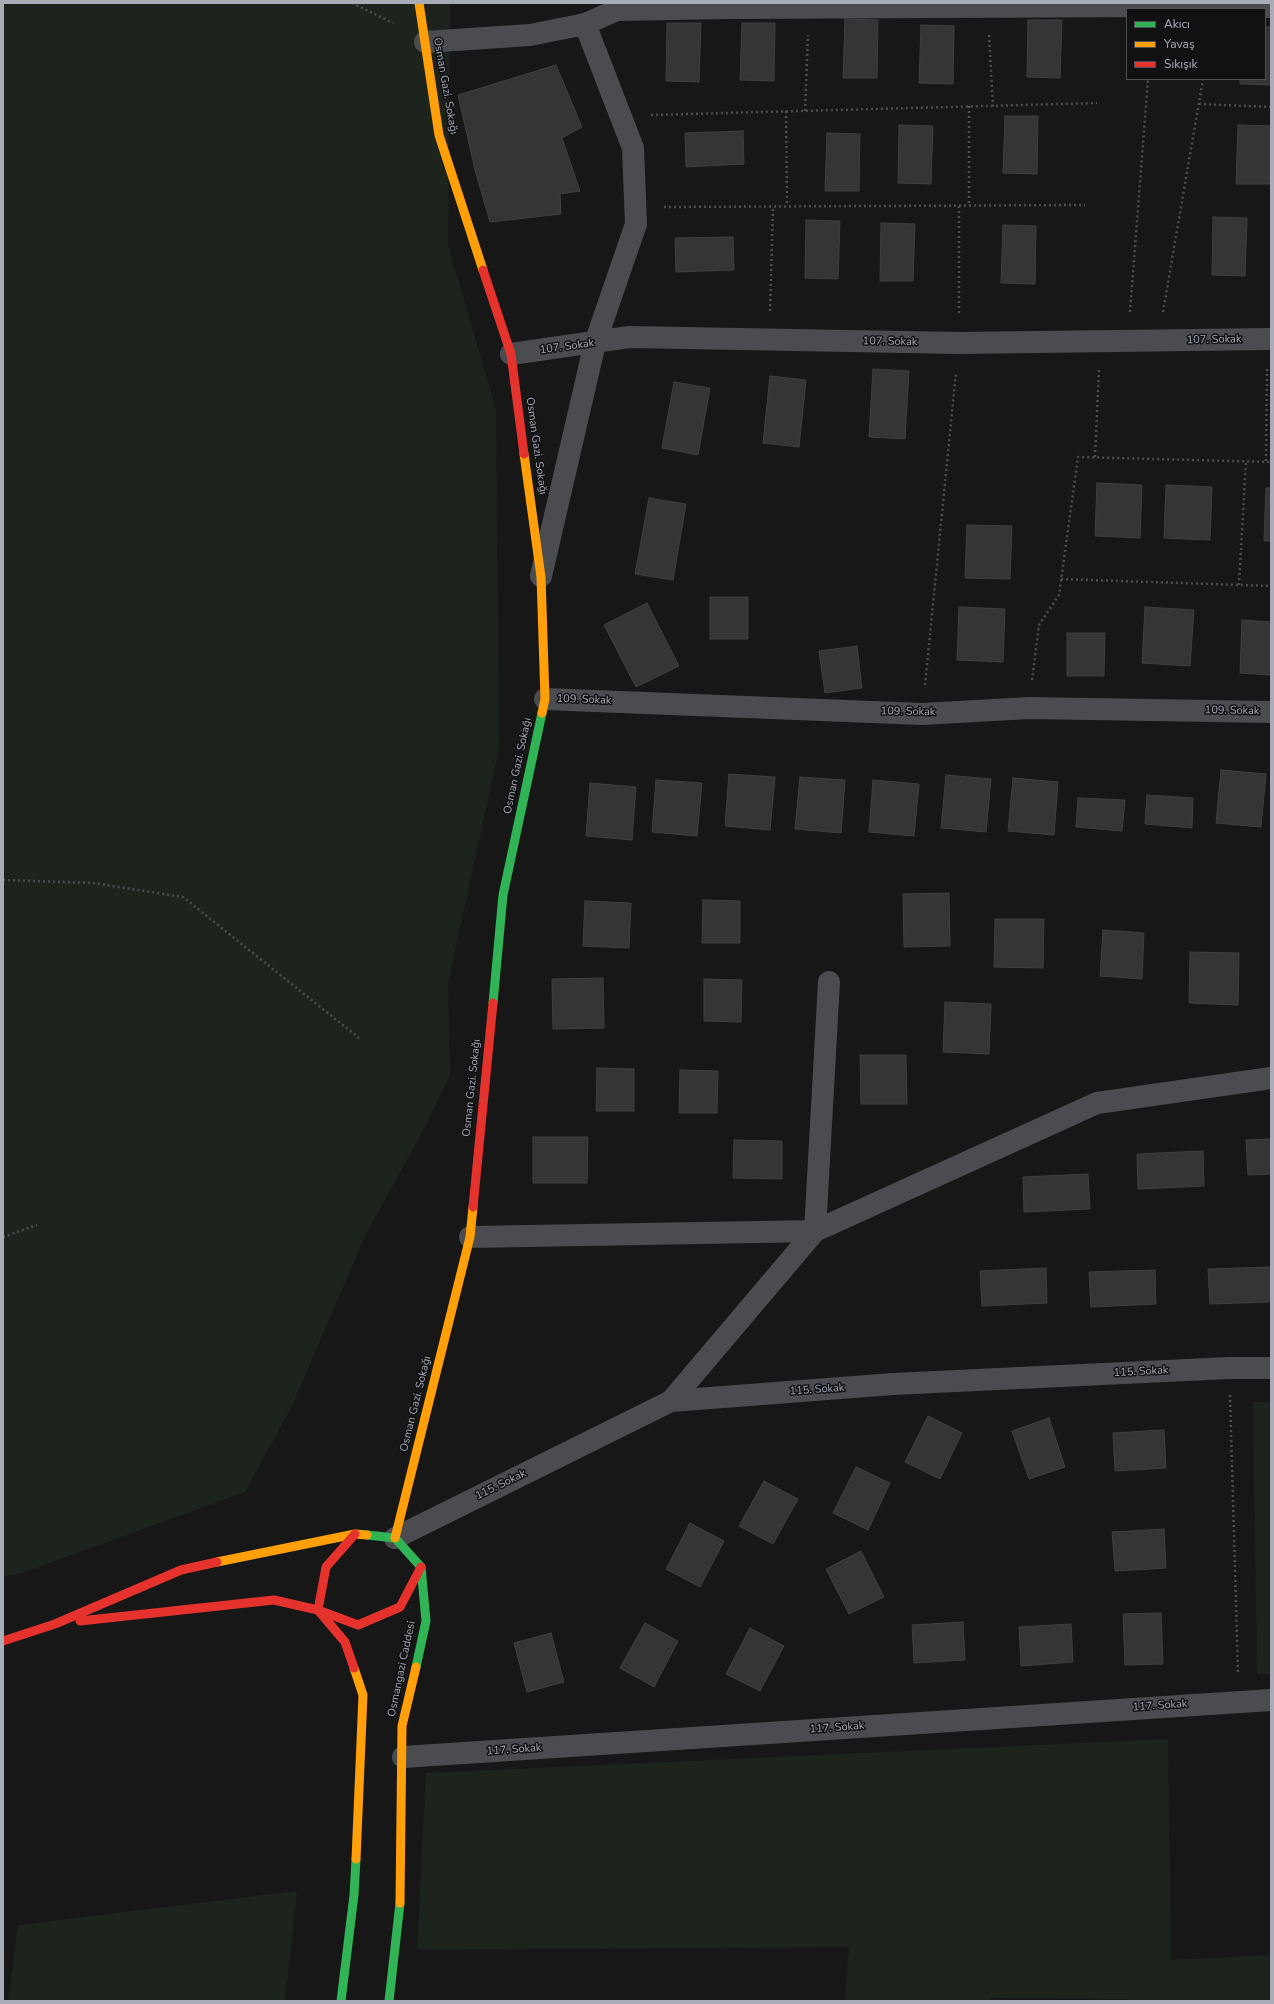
<!DOCTYPE html>
<meta charset="utf-8">
<style>
body{margin:0}
#map{position:relative;width:1274px;height:2004px;overflow:hidden;background:#171717;font-family:"Nunito Sans",sans-serif}
canvas{display:block}
.frame{position:absolute;inset:0;border:4px solid #a8adb8;pointer-events:none}
.legend{position:absolute;left:1126px;top:8px;width:140px;height:72px;box-sizing:border-box;background:#111113;border:1px solid #4d4f55;margin:0;padding:5px 7px;list-style:none;font-size:12px;color:#a8adb8}
.legend li{display:flex;align-items:center;gap:8px;height:20px}
.legend b{width:20px;border:1px solid #4d4f55}
</style>
<div id="map">
<canvas width="1274" height="2004"></canvas>
<div class="frame"></div>
<ul class="legend">
<li><b style="height:5px;background:#30b455"></b>Akıcı</li>
<li><b style="height:5px;background:#ff9f0a"></b>Yavaş</li>
<li><b style="height:5px;background:#e5322d"></b>Sıkışık</li>
</ul>
</div>
<script>
const ctx = document.querySelector('canvas').getContext('2d');
ctx.lineJoin = 'round';
function fill(path, color) {
  ctx.fillStyle = color;
  ctx.fill(path, 'evenodd');
}
function poly(rows) {
  const path = new Path2D();
  for (const r of rows) {
    path.moveTo(r[0], r[1]);
    for (let i = 2; i < r.length; i += 2) path.lineTo(r[i], r[i + 1]);
  }
  return path;
}
function trace(path, color, width, dash) {
  ctx.strokeStyle = color;
  ctx.lineWidth = width;
  ctx.lineCap = dash ? 'butt' : 'round';
  ctx.setLineDash(dash || []);
  ctx.stroke(path);
}
function drawText(font, color, halo, rows, align = 'center') {
  ctx.font = font + ' "Nunito Sans",sans-serif';
  ctx.lineWidth = 3;
  ctx.setLineDash([]);
  ctx.textBaseline = 'middle';
  ctx.strokeStyle = halo;
  ctx.fillStyle = color;
  for (const [text, x, y, turn = 0] of rows) {
    ctx.save();
    ctx.translate(x, y);
    ctx.rotate((+turn || 0) * Math.PI / 180);
    ctx.textAlign = isNaN(turn) ? turn : align;
    if (halo) ctx.strokeText(text, 0, 0);
    ctx.fillText(text, 0, 0);
    ctx.restore();
  }
}
fill(poly([
 [3,3,450,3,448,245,496,409,499,749,448,983,450,1075,425,1127,365,1236,291,1408,245,1492,22,1573,3,1577],
 [1253,1402,1271,1402,1271,1674,1257,1674],
 [1168,1739,1171,1960,1271,1955,1271,2001,1129,2001,1128,1999,990,1998,990,2001,845,2001,849,1947,417,1950,426,1773],
 [297,1891,285,2001,8,2001,18,1925]
]), '#1d241e');
const building = poly([
 [845,19,878,20,877,78,843,78,845,19],
 [1028,20,1062,20,1060,78,1027,77,1028,20],
 [667,23,701,23,699,82,666,81,667,23],
 [742,23,775,23,774,81,740,80,742,23],
 [921,25,954,26,953,84,919,83,921,25],
 [1265,27,1271,27,1271,85,1240,84,1240,79,1265,79,1265,27],
 [556,65,582,127,562,138,580,191,560,194,561,214,490,222,475,170,458,95,556,65],
 [1005,116,1038,116,1037,174,1003,173,1005,116],
 [899,125,933,126,931,184,898,183,899,125],
 [1238,125,1271,126,1270,184,1236,184,1238,125],
 [743,131,744,164,686,167,685,133,743,131],
 [827,133,860,134,859,191,825,191,827,133],
 [1213,217,1247,218,1245,276,1212,275,1213,217],
 [806,220,840,221,838,279,805,278,806,220],
 [881,223,915,224,913,281,880,281,881,223],
 [1003,225,1036,226,1035,284,1001,283,1003,225],
 [733,237,734,270,676,272,675,238,733,237],
 [873,369,909,371,905,439,869,437,873,369],
 [770,376,806,380,799,447,763,443,770,376],
 [674,382,710,388,698,455,662,448,674,382],
 [1097,483,1142,485,1140,538,1095,536,1097,483],
 [1166,485,1212,487,1210,540,1164,538,1166,485],
 [1266,488,1271,488,1271,541,1264,541,1266,488],
 [649,498,686,504,673,580,635,574,649,498],
 [967,525,1012,526,1010,579,965,578,967,525],
 [710,597,748,597,748,639,710,639,710,597],
 [647,603,679,666,636,687,604,625,647,603],
 [959,607,1005,609,1003,662,957,660,959,607],
 [1145,607,1194,610,1190,666,1142,663,1145,607],
 [1242,620,1271,622,1271,675,1240,673,1242,620],
 [1067,633,1105,633,1104,676,1067,676,1067,633],
 [857,646,862,688,825,693,819,651,857,646],
 [1221,770,1266,774,1261,827,1216,823,1221,770],
 [729,774,775,777,770,830,725,826,729,774],
 [946,775,991,779,986,832,941,828,946,775],
 [800,777,845,780,841,833,795,829,800,777],
 [1013,778,1058,782,1054,835,1008,831,1013,778],
 [656,780,702,783,697,836,652,832,656,780],
 [873,780,919,784,914,836,869,832,873,780],
 [590,783,636,787,632,840,586,836,590,783],
 [1147,795,1193,798,1192,828,1145,824,1147,795],
 [1078,798,1125,800,1122,831,1076,827,1078,798],
 [949,893,950,946,904,947,903,894,949,893],
 [703,900,740,901,740,943,702,943,703,900],
 [585,901,631,903,629,948,583,946,585,901],
 [995,919,1044,919,1043,968,994,967,995,919],
 [1103,930,1144,933,1142,979,1100,976,1103,930],
 [1190,952,1239,953,1238,1005,1189,1003,1190,952],
 [603,978,604,1028,553,1029,552,979,603,978],
 [704,979,742,980,741,1022,704,1021,704,979],
 [945,1002,991,1004,989,1054,943,1052,945,1002],
 [860,1055,906,1055,907,1104,861,1104,860,1055],
 [597,1068,634,1069,634,1111,596,1111,597,1068],
 [680,1070,718,1071,717,1113,679,1113,680,1070],
 [533,1137,588,1137,587,1183,533,1183,533,1137],
 [1271,1139,1271,1174,1248,1175,1246,1140,1271,1139],
 [734,1140,782,1141,782,1179,733,1178,734,1140],
 [1203,1151,1204,1186,1138,1189,1137,1154,1203,1151],
 [1088,1174,1090,1209,1024,1212,1023,1177,1088,1174],
 [1271,1267,1271,1302,1210,1304,1208,1269,1271,1267],
 [1046,1268,1047,1303,982,1306,980,1271,1046,1268],
 [1155,1270,1156,1304,1091,1307,1089,1272,1155,1270],
 [928,1416,962,1433,940,1479,905,1462,928,1416],
 [1049,1418,1065,1467,1029,1479,1012,1431,1049,1418],
 [1164,1430,1166,1468,1115,1471,1113,1433,1164,1430],
 [856,1467,890,1483,868,1530,833,1513,856,1467],
 [764,1481,798,1499,773,1544,739,1526,764,1481],
 [690,1523,724,1541,700,1587,666,1569,690,1523],
 [1164,1529,1166,1568,1115,1571,1112,1532,1164,1529],
 [861,1551,884,1597,849,1614,826,1569,861,1551],
 [1161,1613,1163,1664,1125,1665,1123,1614,1161,1613],
 [963,1622,965,1660,914,1663,912,1625,963,1622],
 [645,1623,678,1641,654,1687,620,1668,645,1623],
 [1071,1624,1073,1662,1021,1666,1019,1627,1071,1624],
 [750,1628,784,1646,760,1691,726,1674,750,1628],
 [551,1633,564,1682,527,1692,514,1643,551,1633]
]);
fill(building, '#353536');
trace(building, '#3f4043', 1);
trace(poly([
 [352,3,393,23],
 [989,35,993,106],
 [1199,104,1271,107],
 [969,106,969,206],
 [786,111,787,206],
 [805,111,808,35],
 [651,115,1097,103],
 [959,206,959,315],
 [664,207,1085,205],
 [770,311,773,206],
 [1130,312,1148,79],
 [1163,312,1203,79],
 [1095,457,1099,370],
 [1266,461,1267,367],
 [1061,579,1271,586],
 [1239,585,1246,461],
 [1032,680,1039,625,1059,595,1078,457,1271,462],
 [925,685,956,372],
 [3,880,93,883,183,897,359,1038],
 [3,1237,37,1225],
 [1230,1395,1238,1674]
]), '#4d4e52', 2.5, [2, 3]);
trace(poly([
 [585,24,617,10,727,8,1154,6,1271,7],
 [425,42,530,35,585,24,633,148,636,224,595,343,541,576],
 [511,354,629,337,959,343,1271,339],
 [545,699,922,714,1029,708,1271,712],
 [470,1237,815,1231,1097,1103,1271,1078],
 [671,1401,815,1231,829,982],
 [395,1538,671,1401,893,1384,1229,1368,1271,1368],
 [403,1757,1271,1700]
]), '#4b4c50', 22);
trace(poly([
 [493,1003,503,895,542,713],
 [367,1535,395,1538,421,1567,426,1621,416,1667],
 [341,2001,354,1895,356,1859],
 [389,2001,400,1903]
]), '#30b455', 9);
trace(poly([
 [419,3,439,135,483,270],
 [524,454,541,577,545,699,542,713],
 [395,1538,470,1237,473,1207],
 [217,1562,355,1534,367,1535],
 [354,1668,363,1695,356,1859],
 [400,1903,402,1726,416,1667]
]), '#ff9f0a', 9);
trace(poly([
 [483,270,511,354,524,454],
 [473,1207,493,1003],
 [355,1534,326,1567,318,1610,358,1625,400,1607,421,1567],
 [80,1621,274,1600,318,1610,345,1642,354,1668],
 [3,1641,55,1624,181,1570,217,1562]
]), '#e5322d', 9);
drawText('11px', '#a8adb8', '#111113', [
 ["Osman Gazi. Sokağı",445,86,80],
 ["107. Sokak",1214,340,-1],
 ["107. Sokak",890,342,1],
 ["107. Sokak",567,347,-8],
 ["Osman Gazi. Sokağı",536,446,82],
 ["109. Sokak",584,700,2],
 ["109. Sokak",1232,711,1],
 ["109. Sokak",908,712,1],
 ["Osman Gazi. Sokağı",518,766,-78],
 ["Osman Gazi. Sokağı",472,1088,-84],
 ["115. Sokak",1141,1372,-3],
 ["115. Sokak",817,1390,-4],
 ["Osman Gazi. Sokağı",416,1404,-76],
 ["115. Sokak",501,1485,-26],
 ["Osmangazi Caddesi",402,1669,-78],
 ["117. Sokak",1160,1706,-4],
 ["117. Sokak",837,1728,-4],
 ["117. Sokak",514,1750,-4]
]);
</script>
